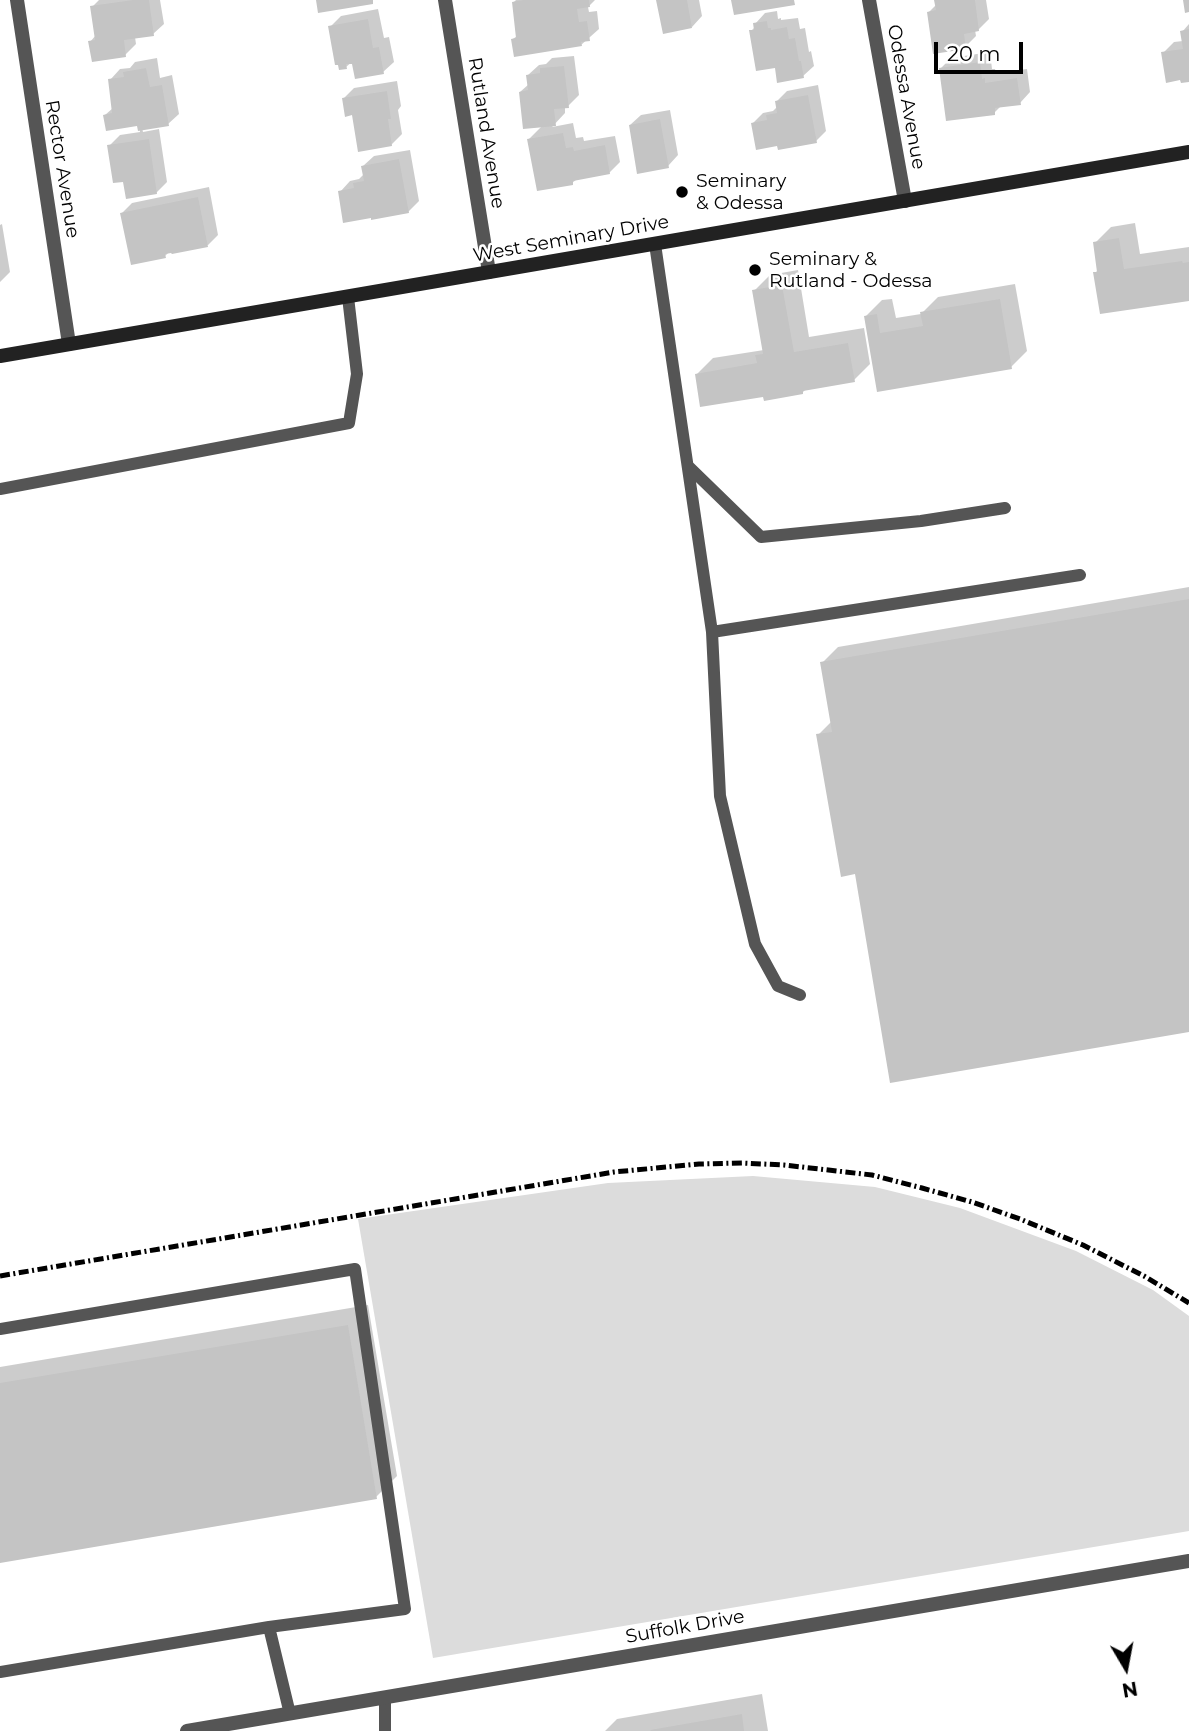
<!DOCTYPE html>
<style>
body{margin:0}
#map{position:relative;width:1189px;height:1731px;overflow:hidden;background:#fff;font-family:Montserrat,sans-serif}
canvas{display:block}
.north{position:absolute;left:1091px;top:1633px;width:70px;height:70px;-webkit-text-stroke:5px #fff;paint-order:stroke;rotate:170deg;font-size:19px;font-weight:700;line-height:28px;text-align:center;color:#000}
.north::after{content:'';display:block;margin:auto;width:24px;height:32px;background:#000;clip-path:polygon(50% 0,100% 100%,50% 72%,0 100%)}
.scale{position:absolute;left:934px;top:42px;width:89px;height:32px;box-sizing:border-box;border:4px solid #000;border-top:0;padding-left:9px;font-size:21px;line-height:24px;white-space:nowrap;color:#000;-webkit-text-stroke:5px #fff;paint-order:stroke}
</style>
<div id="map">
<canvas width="1189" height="1731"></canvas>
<div class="north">N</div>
<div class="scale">20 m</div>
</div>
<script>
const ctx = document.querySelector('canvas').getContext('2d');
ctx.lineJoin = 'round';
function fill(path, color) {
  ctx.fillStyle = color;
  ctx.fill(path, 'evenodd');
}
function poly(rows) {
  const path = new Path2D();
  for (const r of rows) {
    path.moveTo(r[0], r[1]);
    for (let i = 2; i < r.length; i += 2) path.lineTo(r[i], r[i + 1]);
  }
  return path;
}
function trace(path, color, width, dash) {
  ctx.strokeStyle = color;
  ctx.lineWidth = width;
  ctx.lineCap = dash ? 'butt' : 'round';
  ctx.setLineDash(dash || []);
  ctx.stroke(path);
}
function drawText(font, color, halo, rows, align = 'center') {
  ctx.font = font + ' Montserrat,sans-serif';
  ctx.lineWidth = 5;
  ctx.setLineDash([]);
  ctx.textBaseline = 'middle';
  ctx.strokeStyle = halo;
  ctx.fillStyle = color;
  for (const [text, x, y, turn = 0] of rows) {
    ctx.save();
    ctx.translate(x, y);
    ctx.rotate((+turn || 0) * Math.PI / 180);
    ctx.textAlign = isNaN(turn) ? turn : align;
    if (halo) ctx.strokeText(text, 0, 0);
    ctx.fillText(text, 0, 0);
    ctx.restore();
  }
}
fill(poly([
 [753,1176,875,1187,960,1208,1076,1251,1153,1290,1189,1316,1189,1531,433,1658,358,1219,608,1183]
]), '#dcdcdc');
fill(poly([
 [99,0,160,0,164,24,153,34,135,37,136,44,125,55,90,42,96,35,92,7],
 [516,0,595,0,588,7,589,12,597,11,599,29,581,45,513,39,517,36,514,2],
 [658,0,699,0,702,16,692,27],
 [936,0,986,0,989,19,978,30,975,30,976,36,965,47,929,12,937,4],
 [378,9,384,38,389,37,394,62,383,72,353,61,346,67,330,27,341,16],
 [777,11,778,19,781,18,781,20,798,18,800,29,805,28,809,52,811,51,814,66,803,76,776,66,751,31,755,27,755,24,765,13],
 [1189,24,1189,80,1182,78,1163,53,1174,42,1183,41,1182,32],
 [990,52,992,69,995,69,996,73,1027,69,1030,92,1020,103,1002,105,994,113,941,68,951,58],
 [574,56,579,95,568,106,565,106,565,113,552,127,573,123,576,138,583,137,584,141,615,136,620,162,609,173,577,179,572,183,529,139,543,125,520,92,529,84,528,75,539,65,546,64,552,58],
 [157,58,160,78,172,75,179,114,168,124,142,128,143,132,159,129,167,182,156,193,125,180,109,146,120,135,140,132,139,124,105,115,113,108,110,80,120,69,130,68,135,62],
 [397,81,401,106,398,110,402,134,391,145,353,113,344,98,354,88],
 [818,85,826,131,816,141,779,144,753,123,763,113,773,111,777,107,776,102,787,91],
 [670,110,678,155,668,166,630,125,641,115],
 [410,150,419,201,408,212,340,192,350,181,359,179,364,174,363,166,374,156],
 [209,187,218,235,208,245,170,251,165,256,122,213,132,203],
 [1135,223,1140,254,1189,247,1189,299,1095,273,1099,269,1095,243,1111,227],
 [2,224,10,272,0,282,0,225],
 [798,270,809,337,864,328,870,364,854,380,807,388,803,392,765,395,697,374,713,358,764,350,754,291,770,275],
 [1015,284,1027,351,1011,367,879,390,866,316,882,300,892,299,896,318,921,314,938,297],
 [1189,587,1189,1030,856,872,818,735,832,721,822,663,838,647],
 [368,1305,397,1476,376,1497,0,1561,0,1367],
 [762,1694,768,1731,605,1731,617,1719]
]), '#0003');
fill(poly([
 [133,0,149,0,154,36,124,40,126,57,92,62,88,41,95,40,90,6],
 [316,0,373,0,373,4,318,13],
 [523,0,589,0,590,7,577,9,579,22,587,21,590,41,581,42,582,46,514,57,511,39,516,38,512,2],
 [656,0,687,0,692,28,663,34],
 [731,0,794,0,795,5,734,15],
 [934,0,975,0,979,31,964,34,966,49,933,54,927,12,936,10],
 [1183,0,1189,0,1189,12,1185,13],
 [368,19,373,48,379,47,384,74,355,79,352,64,346,64,347,69,339,70,338,65,335,65,328,26],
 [767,21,768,28,771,28,771,30,787,27,789,39,795,38,799,61,801,61,804,78,777,83,775,68,756,71,749,30,754,30,753,23],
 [1189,29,1189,82,1181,83,1180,80,1166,83,1161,52,1183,49,1180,31],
 [980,62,982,79,985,78,985,83,1017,78,1021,105,995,108,995,115,946,121,939,68],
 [564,66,569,108,554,109,556,126,523,129,519,92,528,90,526,75,540,73,540,68],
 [146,68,150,87,162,85,169,126,138,131,137,126,106,131,103,115,112,113,108,79,124,77,123,72],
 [387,91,391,119,388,119,392,146,358,152,352,115,345,117,342,98],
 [808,95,817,143,778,150,777,146,756,150,751,123,767,120,766,115,777,113,775,101],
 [660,119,669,168,637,174,629,125],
 [563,133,566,148,573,147,574,151,605,145,610,174,573,181,573,185,537,191,527,139],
 [149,139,157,194,126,199,123,182,113,183,107,145],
 [399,159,409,213,371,220,371,218,343,223,338,191,354,188,353,183,364,181,361,166],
 [198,197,208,247,172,254,171,253,165,254,166,258,131,265,120,213],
 [1119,238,1124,269,1182,261,1183,263,1189,262,1189,301,1100,314,1093,272,1097,272,1093,242],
 [782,285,794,352,848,343,855,382,803,391,803,394,764,401,763,397,700,407,695,374,757,363,755,355,763,354,752,290],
 [1000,299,1012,369,877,392,864,316,877,314,880,333,923,326,920,312],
 [1189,599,1189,1032,890,1083,855,874,841,877,816,734,832,732,820,662],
 [348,1325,377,1499,0,1563,0,1383],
 [742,1714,744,1731,651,1731,650,1730]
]), '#c4c4c4');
trace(poly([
 [655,244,712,632,1080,575],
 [688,466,761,537,921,521,1005,508],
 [0,489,349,423,357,374,348,297],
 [712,632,720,796,755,944,778,986,800,995],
 [0,1329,355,1269,405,1609,269,1627,290,1714],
 [0,1672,269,1627],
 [385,1698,385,1731]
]), '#555', 12);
trace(poly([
 [17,0,69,344],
 [445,0,489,272],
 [869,0,905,201],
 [187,1731,1189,1561]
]), '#555', 14);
trace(poly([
 [0,356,1189,152]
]), '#222', 14);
trace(poly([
 [0,1276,614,1172,699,1164,742,1163,784,1165,872,1175,922,1188,972,1202,1020,1219,1083,1245,1144,1276,1189,1303]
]), '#000', 5, [10, 3.5, 2, 3.5]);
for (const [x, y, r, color] of [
 [682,192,7,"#000"],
 [755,270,7,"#000"]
]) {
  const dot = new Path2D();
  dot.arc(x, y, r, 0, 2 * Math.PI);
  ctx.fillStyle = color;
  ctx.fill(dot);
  trace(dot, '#fff', 2.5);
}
drawText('19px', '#000', '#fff', [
 ["Odessa Avenue",906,97,80],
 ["Rutland Avenue",486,133,81],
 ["Rector Avenue",62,169,81],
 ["West Seminary Drive",571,239,-10],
 ["Suffolk Drive",685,1627,-10]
]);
drawText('19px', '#000', '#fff', [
 ["Seminary",696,181],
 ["& Odessa",696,203],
 ["Seminary &",769,259],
 ["Rutland - Odessa",769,281]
], 'left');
</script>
